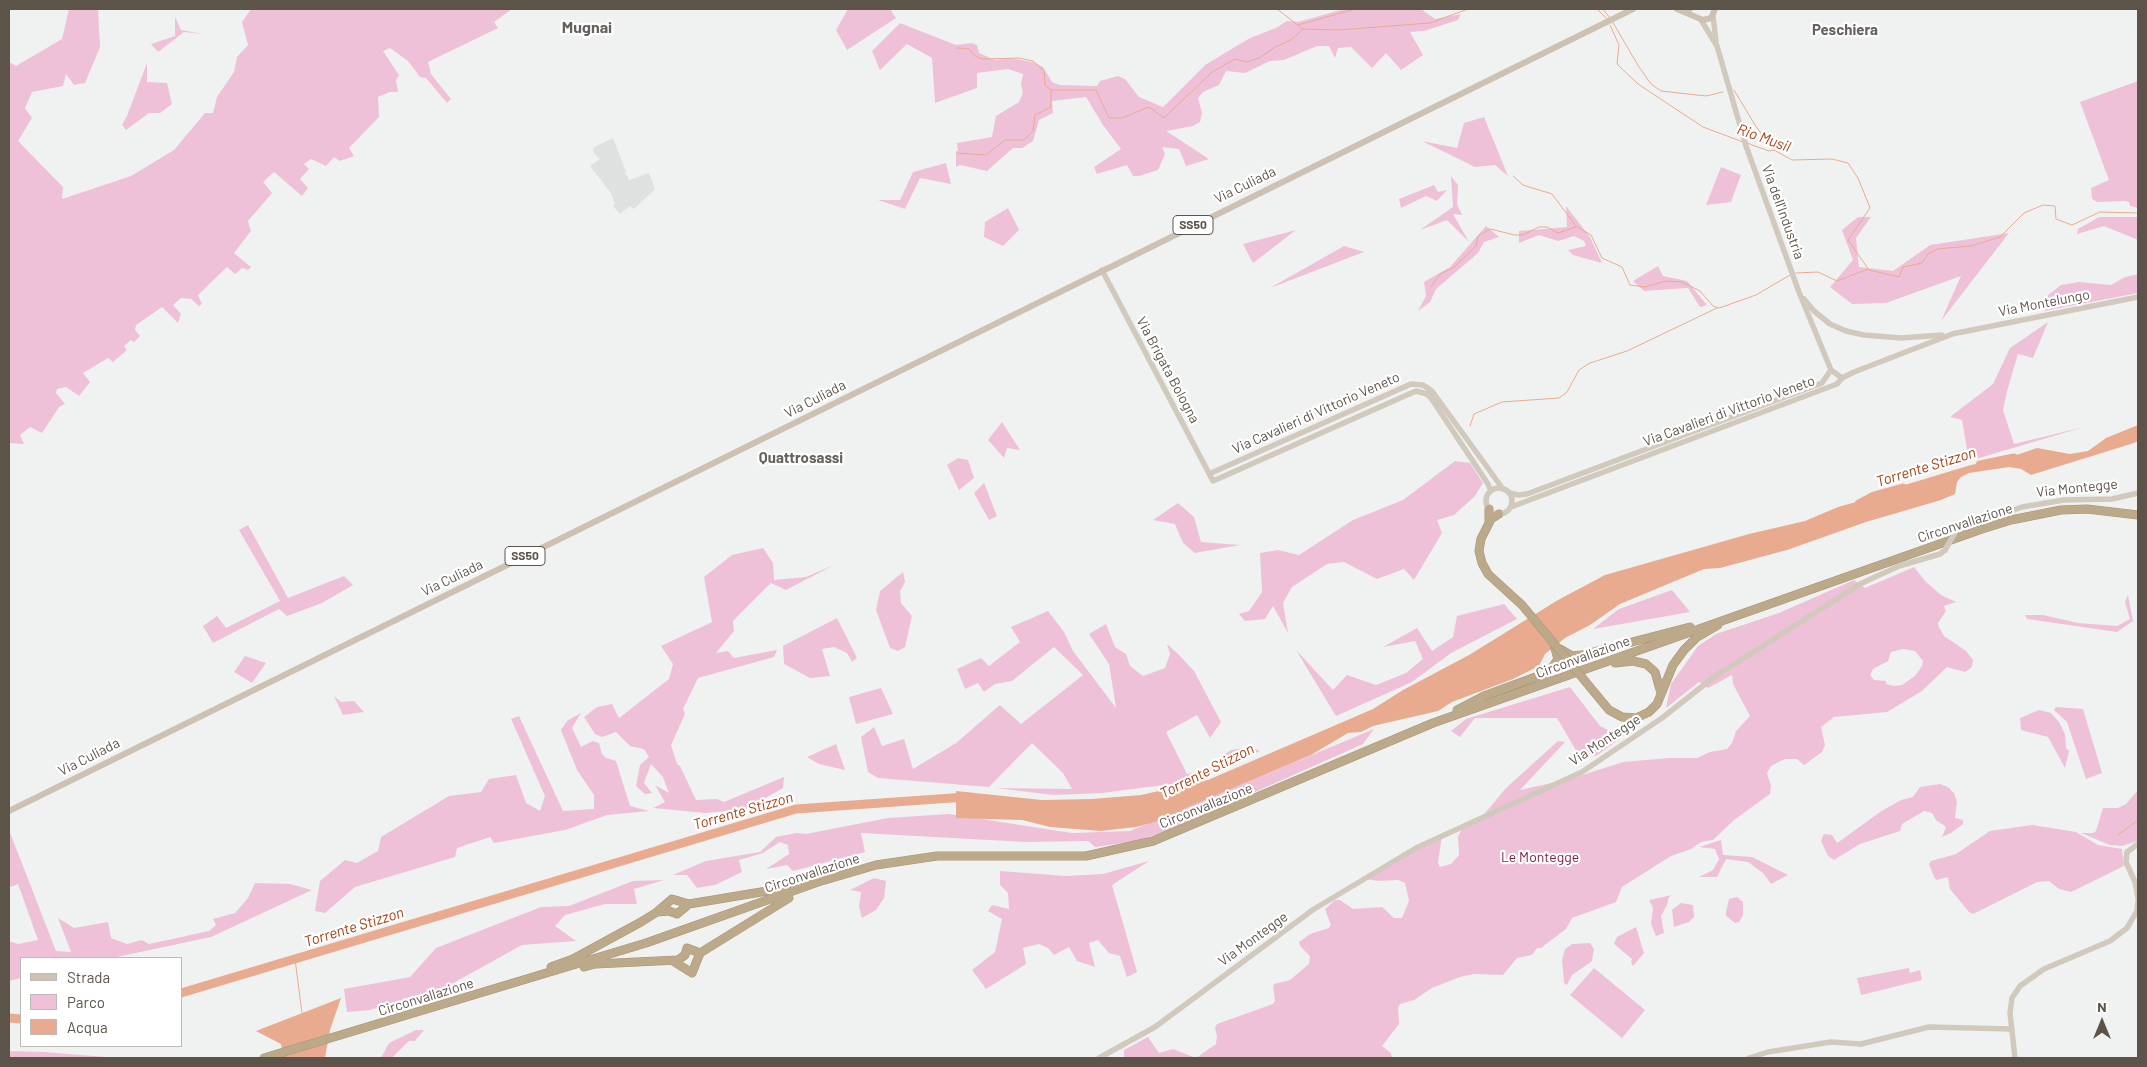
<!DOCTYPE html>
<style>
body{margin:0}
#map{position:relative;width:2147px;height:1067px;overflow:hidden;background:#f0f2f2;font-family:Barlow,sans-serif}
canvas{display:block}
.frame{position:absolute;inset:0;border:10px solid #5d5449;pointer-events:none}
.legend{position:absolute;left:20px;top:957px;width:162px;height:90px;box-sizing:border-box;background:#fff;border:1px solid #bebbb6;margin:0;padding:6px 9px;list-style:none;font-size:15px;color:#5d5449}
.legend li{display:flex;align-items:center;gap:10px;height:25px}
.legend b{width:25px;border:1px solid #bebbb6}
.north{position:absolute;left:2077px;top:997px;width:50px;height:50px;-webkit-text-stroke:4px #fff;paint-order:stroke;rotate:0deg;font-size:14px;font-weight:700;line-height:20px;text-align:center;color:#5d5449}
.north::after{content:'';display:block;margin:auto;width:18px;height:22px;background:#5d5449;clip-path:polygon(50% 0,100% 100%,50% 72%,0 100%)}
</style>
<div id="map">
<canvas width="2147" height="1067"></canvas>
<div class="frame"></div>
<ul class="legend">
<li><b style="height:6px;background:#cdc2b1"></b>Strada</li>
<li><b style="height:14px;background:#eec1d8"></b>Parco</li>
<li><b style="height:14px;background:#e9ab8f"></b>Acqua</li>
</ul>
<div class="north">N</div>
</div>
<script>
const ctx = document.querySelector('canvas').getContext('2d');
ctx.lineJoin = 'round';
function fill(path, color) {
  ctx.fillStyle = color;
  ctx.fill(path, 'evenodd');
}
function poly(rows) {
  const path = new Path2D();
  for (const r of rows) {
    if (r.length === 3) {
      path.moveTo(r[0] + r[2], r[1]);
      path.arc(r[0], r[1], r[2], 0, 2 * Math.PI);
      continue;
    }
    path.moveTo(r[0], r[1]);
    for (let i = 2; i < r.length; i += 2) path.lineTo(r[i], r[i + 1]);
  }
  return path;
}
function trace(path, color, width, dash) {
  ctx.strokeStyle = color;
  ctx.lineWidth = width;
  ctx.lineCap = dash ? 'butt' : 'round';
  ctx.setLineDash(dash || []);
  ctx.stroke(path);
}
function drawText(font, color, halo, rows, align = 'center') {
  ctx.font = font + ' Barlow,sans-serif';
  ctx.lineWidth = 4.5;
  ctx.setLineDash([]);
  ctx.textBaseline = 'middle';
  ctx.strokeStyle = halo;
  ctx.fillStyle = color;
  for (const [text, x, y, turn = 0] of rows) {
    ctx.save();
    ctx.translate(x, y);
    ctx.rotate((+turn || 0) * Math.PI / 180);
    ctx.textAlign = isNaN(turn) ? turn : align;
    if (halo) ctx.strokeText(text, 0, 0);
    ctx.fillText(text, 0, 0);
    ctx.restore();
  }
}
fill(poly([
 [613,138,626,172,625,175,627,175,629,180,649,173,655,189,634,209,630,206,620,214,613,206,615,204,611,193,590,166,600,159,593,152,594,147]
]), '#dfe1e0');
fill(poly([
 [69,9,98,9,100,47,85,83,74,85,66,74,63,86,32,92,25,108,32,118,18,141,63,187,62,199,131,176,174,150,205,113,213,113,217,97,234,72,237,57,248,45,242,22,251,9,512,9,494,22,498,28,428,62,431,74,451,99,447,103,426,78,420,77,408,61,390,48,383,51,399,75,396,80,398,92,390,92,378,97,379,117,349,148,354,156,340,161,334,157,326,166,311,159,304,164,309,169,300,179,308,188,302,196,274,172,263,182,272,193,248,221,251,231,234,253,251,267,248,270,242,268,235,274,227,267,198,295,202,304,199,306,191,299,181,298,173,305,181,314,178,323,162,307,136,325,135,330,140,336,134,342,131,340,124,346,127,350,113,362,108,358,83,373,90,382,79,396,66,387,57,389,56,393,65,404,59,407,42,433,30,427,20,435,24,444,9,443,9,62,16,66,62,39],
 [848,9,890,9,896,18,847,50,836,30],
 [1344,9,1421,9,1435,19,1461,14,1458,20,1424,31,1410,32,1423,55,1401,70,1386,53,1372,68,1351,47,1338,48,1335,58,1329,46,1317,46,1284,60,1270,61,1245,73,1226,71,1219,85,1203,92,1198,98,1202,113,1200,122,1193,126,1166,131,1209,159,1186,166,1179,149,1162,147,1165,154,1158,170,1139,176,1133,176,1127,165,1097,174,1094,167,1121,149,1103,125,1086,97,1052,101,1053,113,1039,120,1033,141,1022,148,1013,148,987,171,960,165,956,167,956,151,958,151,957,143,992,137,996,116,1019,102,1023,93,1021,84,1023,74,1008,69,977,73,977,88,935,103,932,58,907,44,880,70,872,51,900,23,956,45,972,43,977,45,979,53,995,60,1010,58,1033,62,1043,67,1052,82,1059,85,1097,86,1100,81,1118,76,1125,79,1139,97,1163,107,1205,65,1250,38,1276,28,1287,21,1298,22],
 [175,17,181,30,203,34,184,32,158,52,151,44,175,36],
 [147,63,147,82,167,83,172,104,160,113,149,113,126,130,122,125,127,116],
 [2138,81,2138,208,2130,206,2129,202,2125,201,2097,202,2092,199,2091,188,2109,180,2080,102],
 [1484,117,1508,176,1495,165,1475,167,1422,141,1457,148,1464,123],
 [946,163,951,184,920,178,905,209,878,200,900,200,913,172],
 [1721,167,1741,175,1731,202,1706,205],
 [1451,176,1458,185,1457,204,1462,215,1453,214,1469,242,1447,220,1420,230,1453,207],
 [1434,185,1438,192,1447,190,1437,201,1426,196,1401,208,1399,199],
 [1566,206,1590,237,1602,263,1573,255,1568,250,1586,246,1584,241,1574,236,1558,241,1539,235,1519,243,1519,231,1567,227],
 [1008,208,1019,230,1003,246,984,237,985,222],
 [1858,217,1871,217,1856,238,1859,267,1893,271,1930,245,2009,233,1941,321,1961,276,1886,303,1852,304,1830,287,1853,260,1842,230],
 [2099,217,2138,217,2138,240,2104,226,2077,234,2078,229],
 [1486,226,1499,237,1484,242,1478,253,1436,289,1430,302,1418,311,1426,296,1424,282,1450,267],
 [1296,230,1253,263,1243,244],
 [1344,246,1364,252,1270,288],
 [1658,266,1663,276,1687,281,1707,305,1700,307,1688,288,1644,291,1633,281],
 [2138,274,2138,293,2044,311,2047,296,2061,285,2079,282,2111,285,2125,277],
 [2048,322,2033,358,2018,354,2007,391,2003,410,2014,444,2084,427,1969,461,1962,420,1950,417,1993,384,2010,348],
 [1002,422,1020,450,1007,448,1004,458,988,440],
 [958,458,968,460,974,478,959,490,947,465],
 [1455,461,1470,463,1483,483,1475,496,1454,515,1437,520,1442,533,1414,580,1404,569,1377,579,1344,562,1327,564,1292,587,1283,603,1288,633,1273,606,1265,619,1245,621,1239,614,1249,611,1262,592,1260,553,1278,550,1299,555,1353,520,1403,500],
 [984,483,997,516,989,520,974,493],
 [1178,503,1194,517,1201,542,1240,545,1195,553,1183,543,1175,524,1153,520],
 [248,525,288,598,344,576,353,585,322,603,287,616,279,609,213,643,203,626,217,616,226,628,280,601,239,530],
 [763,548,773,563,774,580,806,577,836,564,786,590,771,583,733,621,734,631,716,653,728,651,734,658,777,650,774,657,698,678,683,709,685,714,671,745,677,764,680,766,696,800,717,799,724,802,784,777,783,788,746,809,705,813,653,808,665,802,655,785,669,793,663,777,651,764,644,783,652,793,645,794,636,786,640,765,649,757,644,749,630,746,616,732,602,737,595,734,584,717,597,707,612,704,619,718,669,679,673,664,661,646,712,622,704,577,732,555],
 [1914,567,1926,582,1941,595,1956,602,1944,606,1946,611,1938,623,1939,627,1944,636,1966,651,1973,660,1972,667,1965,672,1947,667,1922,691,1887,712,1834,717,1821,727,1825,745,1822,752,1804,765,1797,759,1785,759,1771,766,1767,773,1771,786,1770,794,1734,820,1713,840,1701,842,1691,849,1671,856,1622,887,1616,902,1572,918,1566,929,1541,948,1537,948,1532,955,1517,958,1503,975,1474,974,1460,977,1432,988,1414,1000,1400,1004,1398,1008,1399,1024,1382,1046,1391,1053,1392,1058,1124,1058,1124,1050,1148,1037,1159,1053,1173,1049,1196,1058,1216,1044,1217,1036,1215,1028,1217,1024,1273,1004,1275,1001,1273,987,1274,984,1290,980,1309,964,1310,956,1300,946,1299,942,1310,934,1329,928,1331,925,1325,909,1335,900,1340,900,1353,909,1382,907,1394,918,1402,918,1409,901,1405,883,1398,880,1378,881,1365,879,1442,835,1438,863,1440,867,1451,864,1459,855,1458,837,1463,826,1481,818,1506,788,1558,741,1565,742,1520,790,1570,779,1623,762,1669,758,1697,758,1710,752,1727,749,1732,743,1736,731,1750,716,1733,684,1732,675,1708,688,1699,682,1666,708,1671,684,1698,646,1716,634,1779,613,1854,580,1865,588],
 [1903,649,1915,651,1923,661,1922,666,1915,676,1902,685,1894,686,1886,684,1886,681,1874,680,1870,675,1873,669,1888,661,1891,652],
 [903,572,905,582,900,591,901,603,912,616,905,647,898,651,890,648,876,610,880,591],
 [1672,590,1690,612,1593,629,1619,609],
 [2128,595,2133,621,2117,632,2027,619,2025,615,2043,615,2078,623,2117,626,2130,619,2125,602],
 [1504,604,1517,619,1451,653,1412,682,1336,716,1296,650,1333,690,1347,675,1376,685,1406,673,1423,659,1415,641,1383,647,1417,628,1432,651,1453,637,1457,616],
 [1048,611,1064,632,1073,651,1116,708,1109,664,1089,634,1106,624,1115,647,1126,654,1130,666,1143,676,1165,668,1170,654,1167,644,1179,655,1194,671,1221,722,1210,738,1197,715,1166,732,1187,774,1216,766,1218,768,1179,783,1102,793,1053,795,996,788,1072,789,1063,773,1032,743,989,787,878,778,868,772,861,737,874,727,882,746,904,739,913,769,956,743,1000,705,1021,724,1083,675,1054,647,1012,681,995,684,984,692,978,683,965,689,957,669,981,658,989,666,1020,642,1011,627],
 [837,618,857,658,852,662,847,653,834,647,822,649,830,676,810,678,784,664,783,646],
 [245,656,266,663,252,683,234,672],
 [1570,687,1600,726,1614,733,1639,725,1596,756,1578,754,1557,718,1475,718,1460,737,1451,731,1466,719],
 [881,688,893,714,856,724,849,697],
 [334,696,341,702,354,701,364,712,343,715],
 [2056,707,2083,709,2102,773,2086,779,2067,722,2054,710],
 [2039,710,2051,713,2059,722,2065,734,2066,748,2069,751,2065,768,2048,737,2021,730,2020,718],
 [581,713,572,728,581,747,593,741,599,743,602,754,606,758,616,761,630,806,649,811,607,815,565,830,494,843,490,837,457,848,455,857,355,887,325,913,315,911,320,881,345,860,357,863,378,851,381,837,449,796,481,792,489,779,516,775,526,803,540,811,545,796,511,719,519,716,563,811,594,809,594,795,577,770,561,730,567,721],
 [1374,729,1363,744,1172,829,1137,841,1095,847,1088,841,1026,842,861,833,865,852,793,871,787,865,766,869,789,854,788,845,780,842,763,853,739,860,742,872,715,885,697,888,687,875,673,875,706,861,760,852,776,837,797,833,806,834,888,818,949,814,1072,833,1130,831],
 [836,744,845,770,819,764,807,757],
 [1251,747,1260,751,1227,765,1221,757,1231,750],
 [1940,784,1948,787,1954,793,1957,802,1955,818,1963,820,1963,824,1951,833,1942,837,1946,827,1936,820,1932,813,1924,811,1902,824,1900,831,1860,844,1834,860,1828,856,1821,841,1824,834,1832,835,1837,843,1840,841,1880,812,1901,800,1913,797,1920,787],
 [2138,790,2138,841,2122,846,2110,845,2081,833,2093,833,2096,831,2103,808,2118,808,2126,804],
 [2032,825,2076,832,2098,845,2122,849,2124,866,2071,892,2059,889,2049,881,2037,882,1973,914,1969,912,1950,889,1948,877,1936,880,1934,877,1929,864,1931,861,1956,854,1990,831],
 [9,830,56,951,71,952,58,918,74,928,108,922,111,938,127,944,142,940,149,944,209,931,216,925,213,919,235,913,248,898,255,883,290,884,312,890,211,937,112,958,21,958,21,978,9,981,9,941,18,944,38,940,18,884,11,887,9,882],
 [1721,840,1723,855,1752,857,1788,875,1771,884,1763,873,1748,862,1726,859,1717,877,1699,877,1713,870,1719,859,1715,849,1699,847],
 [1149,861,1112,885,1137,972,1127,977,1120,956,1109,953,1098,940,1089,943,1095,967,1077,961,1069,947,1054,955,1048,948,1039,944,1023,948,1026,964,986,989,972,970,995,952,1002,919,988,911,992,905,1009,909,1008,893,1000,885,1000,871,1066,876,1103,874],
 [874,878,886,881,884,898,876,910,862,918,859,907,861,892,850,890],
 [664,880,634,889,637,904,605,904,565,915,555,926,576,941,522,945,446,987,370,1010,347,1012,344,989,410,977,436,948,541,907,569,906,633,881],
 [1672,895,1669,897,1667,905,1661,916,1664,933,1656,936,1651,924,1653,908,1649,900],
 [1737,897,1743,902,1743,915,1739,922,1735,923,1726,916,1726,912,1729,899],
 [1681,903,1693,905,1694,917,1689,922,1674,927,1672,910],
 [1636,927,1644,953,1633,966,1631,962,1632,959,1614,944,1617,937],
 [1590,943,1594,949,1592,961,1572,975,1567,985,1564,983,1562,960,1565,949,1572,944],
 [1594,968,1645,1010,1622,1038,1570,995],
 [1909,968,1910,973,1920,970,1922,980,1861,995,1857,978],
 [416,1030,424,1030,415,1041,409,1041,392,1058,381,1058,389,1043],
 [9,1051,45,1052,119,1058,9,1058]
]), '#eec1d8');
fill(poly([
 [2138,425,2138,441,2134,443,2031,475,2021,469,2009,467,1969,473,1961,477,1957,482,1955,494,1941,500,1866,522,1787,550,1720,568,1704,569,1620,604,1590,625,1565,638,1545,654,1539,666,1513,679,1452,702,1438,711,1373,726,1361,732,1348,733,1311,755,1186,808,1166,819,1136,827,1101,831,1050,827,1022,820,956,818,956,791,1042,800,1092,799,1141,795,1208,780,1373,709,1403,690,1469,655,1558,600,1605,575,1749,534,1805,521,1838,507,1882,495,1898,487,1971,465,2008,458,2037,448,2070,454,2088,451,2106,438],
 [341,998,330,1030,325,1058,283,1058,281,1044,256,1031]
]), '#e9ab8f');
trace(poly([
 [1277,9,1303,29,1338,30,1430,23,1468,9],
 [1597,9,1607,19],
 [1603,9,1610,18],
 [1612,21,1639,67,1651,84,1661,91,1706,96,1723,92],
 [1298,25,1355,9],
 [1610,25,1619,45,1617,64,1638,84,1703,127,1743,142],
 [957,48,969,49,975,56,982,59,1019,58,1033,61,1044,71,1045,85,1051,90,1096,90,1109,118,1122,118,1149,107,1164,118,1212,72,1235,59,1247,62,1259,58,1275,47,1291,40,1303,29],
 [1734,90,1755,125,1773,149],
 [1747,143,1769,151,1774,150,1792,160,1832,159,1848,163,1858,178,1870,208,1848,240,1869,270,1899,277,1903,267,1922,263,1928,254,1937,249,1971,246,2000,237,2024,213,2043,205,2055,206,2056,219,2072,225,2100,212,2138,213],
 [957,153,986,155,1005,140,1024,140,1033,131,1035,115,1051,107,1051,90],
 [1513,176,1523,185,1552,194,1576,226,1591,235,1602,258,1622,267,1630,285,1645,287,1666,281,1682,282,1700,291,1713,306,1719,308,1756,295,1790,275],
 [1796,273,1818,272,1837,281,1868,269],
 [1431,287,1440,274,1453,268,1476,246,1478,236,1490,229,1515,235,1523,235,1539,227,1547,227,1558,233,1576,227],
 [1470,426,1474,414,1502,402,1559,398,1567,392,1579,370,1590,363,1627,351,1717,308],
 [2118,835,2138,820],
 [295,959,302,1013]
]), '#e9ab8f', 1);
trace(poly([
 [1980,465,2014,458],
 [1859,504,1874,496,1903,488],
 [181,993,796,809,966,797],
 [9,1018,21,1019]
]), '#e9ab8f', 9);
const highway = poly([
 [1489,509,1489,522],
 [1488,574,1482,563,1479,551,1481,539,1491,519,1499,514],
 [1560,649,1572,656,1582,655,1690,627],
 [1615,663,1633,661,1646,664,1655,672,1661,693],
 [1457,710,1484,696,1549,672,1558,659,1554,645],
 [1649,712,1657,704,1673,665,1684,650,1696,638,1718,625],
 [657,912,669,911,677,914,689,904,797,886],
 [673,961,692,973,700,953,789,898],
 [551,967,573,959,641,922,657,912,672,899,689,904],
 [584,967,595,964,678,960,685,955,687,948,700,953],
 [264,1058,646,943,818,882,876,865,937,856,1086,856,1153,841,1433,723,1982,529,2011,520,2061,510,2087,509,2138,515]
]);
trace(highway, '#a89575', 9);
trace(poly([
 [1713,16,1716,41],
 [1701,20,1717,46,1746,146,1799,292,1831,370,1842,378],
 [1102,270,1213,481,1416,391,1427,394,1431,398,1488,484,1491,491],
 [1804,299,1814,311,1830,324,1846,331,1864,335,1901,338,1942,335],
 [1952,334,2138,297],
 [1209,474,1411,384,1423,385,1432,391,1503,489],
 [1499,501,13],
 [1510,493,1518,495,1527,494,1822,383,1831,370],
 [1511,507,1837,384,1842,378,1854,372,1955,333],
 [1956,531,2022,507,2064,500,2112,499,2138,493],
 [2138,844,2127,852,2126,862,2135,882,2138,898],
 [1099,1058,1155,1027,1314,909,1361,881,1416,848,1582,772,1662,718,1714,677,1860,584,1899,566,1940,554,1945,550],
 [1749,1058,1768,1052,1831,1042,1861,1044,1929,1027,2012,1029],
 [2015,1058,2010,1013,2012,998,2020,986,2044,969,2110,941,2127,928,2137,911,2138,901]
]), '#d1c9bc', 5.5);
trace(poly([
 [1677,9,1703,20,1711,18,1715,9],
 [1687,9,1690,9],
 [9,811,1633,9]
]), '#cdc2b1', 6);
trace(highway, '#bca98a', 8);
const highwayBridge = poly([
 [1488,574,1522,605,1609,710,1622,717,1636,718,1649,712]
]);
trace(highwayBridge, '#a89575', 9, []);
trace(poly([
 [1945,550,1956,531]
]), '#d1c9bc', 5.5);
trace(highwayBridge, '#bca98a', 8);
for (const [x, y, w] of [
 [1193,225,40],
 [525,556,40]
]) {
  const box = new Path2D();
  box.roundRect(x - w / 2, y - 9.5, w, 19, 4);
  ctx.fillStyle = '#fff';
  ctx.fill(box);
  trace(box, '#5d5449', 1);
}
drawText('bold 12px', '#5d5449', null, [
 ["SS50",1193,225],
 ["SS50",525,556]
]);
drawText('14px', '#5d5449', '#fff', [
 ["Via Culiada",1245,185,-26],
 ["Via dell'Industria",1783,212,70],
 ["Via Montelungo",2044,303,-11],
 ["Via Brigata Bologna",1168,370,62],
 ["Via Culiada",815,399,-27],
 ["Via Cavalieri di Vittorio Veneto",1729,411,-20],
 ["Via Cavalieri di Vittorio Veneto",1316,413,-24],
 ["Via Montegge",2077,488,-6],
 ["Circonvallazione",1965,523,-18],
 ["Via Culiada",452,578,-26],
 ["Circonvallazione",1583,657,-20],
 ["Via Montegge",1605,740,-33],
 ["Via Culiada",89,757,-27],
 ["Circonvallazione",1206,806,-22],
 ["Circonvallazione",812,873,-18],
 ["Via Montegge",1253,939,-36],
 ["Circonvallazione",426,997,-17]
]);
drawText('14px', '#7c1b42', '#fff', [
 ["Le Montegge",1540,857]
]);
drawText('bold 15px', '#65625d', '#fff', [
 ["Peschiera",1845,30],
 ["Quattrosassi",801,458]
]);
drawText('italic 15px', '#a64012', '#fff', [
 ["Rio Musil",1764,138,20],
 ["Torrente Stizzon",1926,467,-17],
 ["Torrente Stizzon",1207,771,-27],
 ["Torrente Stizzon",743,811,-16],
 ["Torrente Stizzon",354,927,-17]
]);
drawText('bold 16px', '#65625d', '#fff', [
 ["Mugnai",587,28]
]);
</script>
